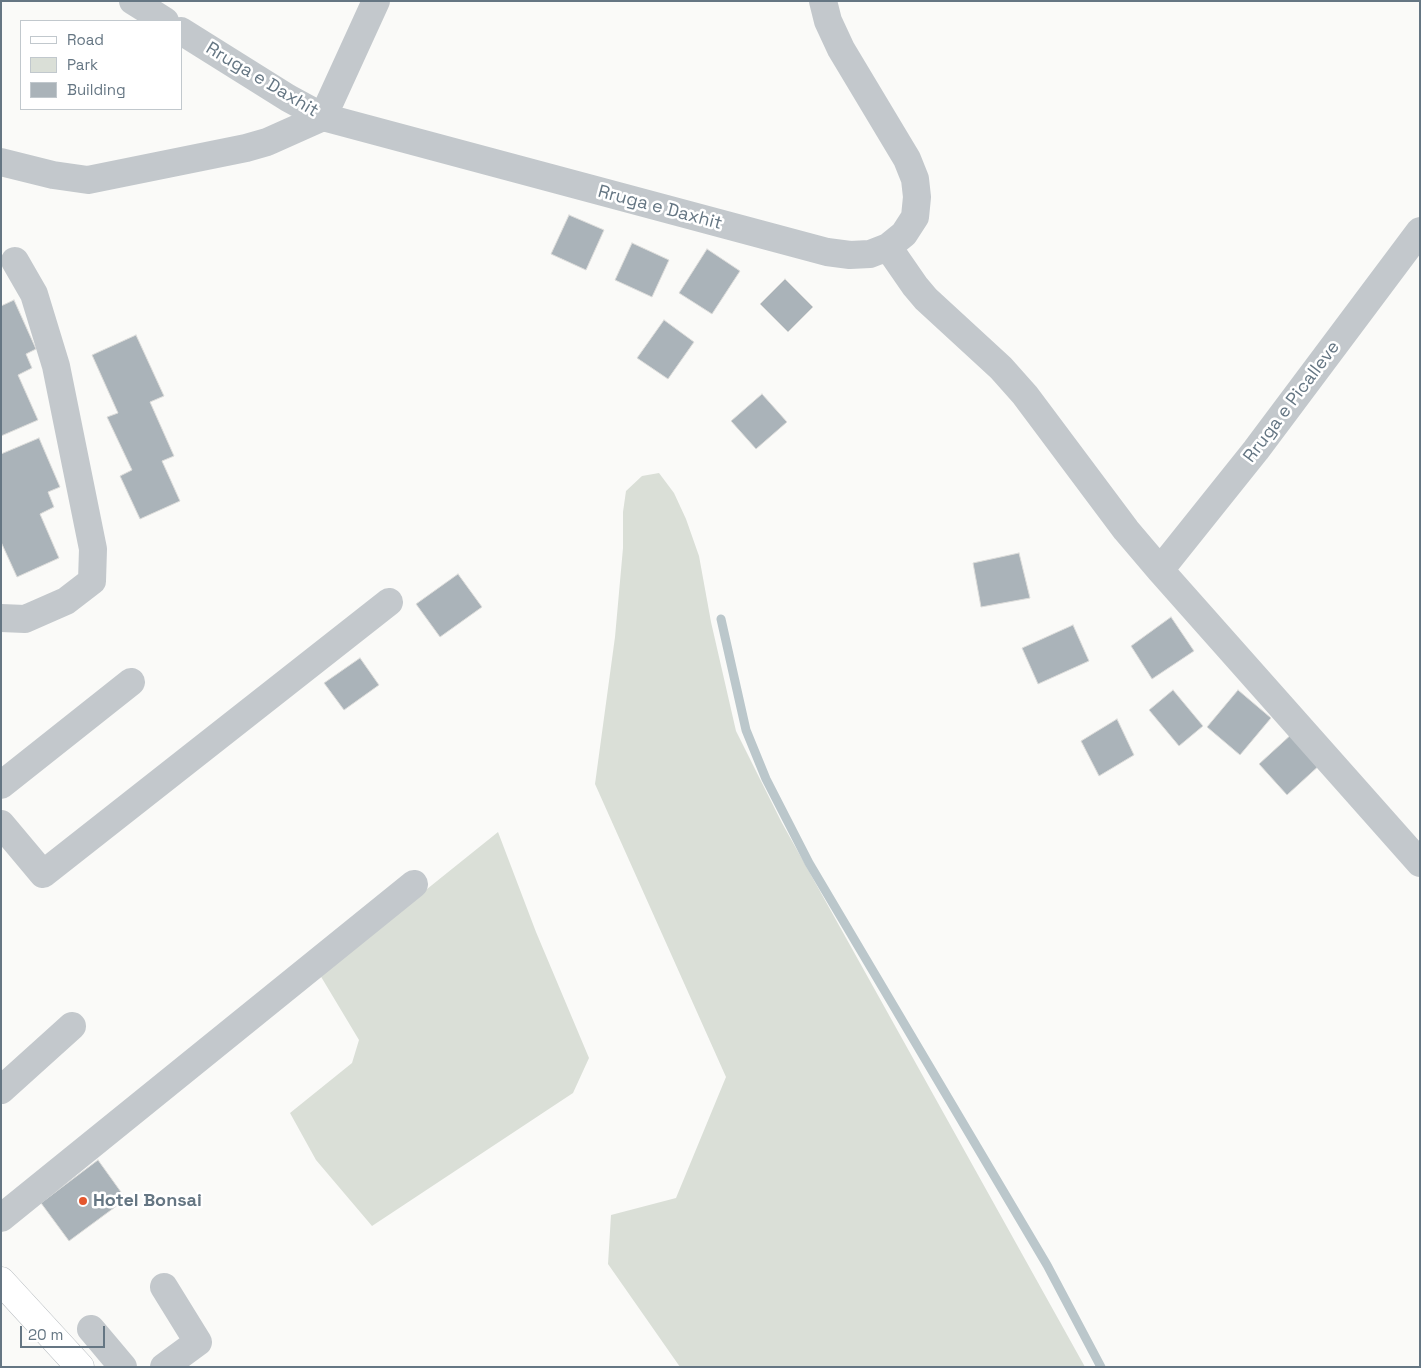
<!DOCTYPE html>
<style>
body{margin:0}
#map{position:relative;width:1421px;height:1368px;overflow:hidden;background:#fafaf8;font-family:"Space Grotesk",sans-serif}
canvas{display:block}
.frame{position:absolute;inset:0;border:2px solid #657683;pointer-events:none}
.legend{position:absolute;left:20px;top:20px;width:162px;height:90px;box-sizing:border-box;background:#fff;border:1px solid #c1c8cd;margin:0;padding:6px 9px;list-style:none;font-size:15px;color:#657683}
.legend li{display:flex;align-items:center;gap:10px;height:25px}
.legend b{width:25px;border:1px solid #c1c8cd}
.scale{position:absolute;left:20px;top:1326px;width:85px;height:22px;box-sizing:border-box;border:2px solid #657683;border-top:0;padding-left:6px;font-size:15px;line-height:18px;white-space:nowrap;color:#657683;-webkit-text-stroke:4px #fff;paint-order:stroke}
</style>
<div id="map">
<canvas width="1421" height="1368"></canvas>
<div class="frame"></div>
<ul class="legend">
<li><b style="height:6px;background:#fff"></b>Road</li>
<li><b style="height:14px;background:#dadfd7"></b>Park</li>
<li><b style="height:14px;background:#aab3b9"></b>Building</li>
</ul>
<div class="scale">20 m</div>
</div>
<script>
const ctx = document.querySelector('canvas').getContext('2d');
ctx.lineJoin = 'round';
function fill(path, color) {
  ctx.fillStyle = color;
  ctx.fill(path, 'evenodd');
}
function poly(rows) {
  const path = new Path2D();
  for (const r of rows) {
    path.moveTo(r[0], r[1]);
    for (let i = 2; i < r.length; i += 2) path.lineTo(r[i], r[i + 1]);
  }
  return path;
}
function trace(path, color, width, dash) {
  ctx.strokeStyle = color;
  ctx.lineWidth = width;
  ctx.lineCap = dash ? 'butt' : 'round';
  ctx.setLineDash(dash || []);
  ctx.stroke(path);
}
function drawText(font, color, halo, rows, align = 'center') {
  ctx.font = font + ' "Space Grotesk",sans-serif';
  ctx.lineWidth = 5;
  ctx.setLineDash([]);
  ctx.textBaseline = 'middle';
  ctx.strokeStyle = halo;
  ctx.fillStyle = color;
  for (const [text, x, y, turn = 0] of rows) {
    ctx.save();
    ctx.translate(x, y);
    ctx.rotate((+turn || 0) * Math.PI / 180);
    ctx.textAlign = isNaN(turn) ? turn : align;
    if (halo) ctx.strokeText(text, 0, 0);
    ctx.fillText(text, 0, 0);
    ctx.restore();
  }
}
fill(poly([
 [659,473,674,493,686,519,699,556,711,622,736,731,782,823,1085,1367,680,1367,608,1264,611,1215,676,1198,726,1077,595,784,615,637,623,548,623,512,626,491,642,476],
 [498,832,536,932,589,1058,573,1093,372,1226,316,1160,290,1113,352,1063,359,1040,320,975]
]), '#dadfd7');
trace(poly([
 [721,619,746,730,766,779,809,863,1047,1265,1101,1367]
]), '#bbc7cb', 9);
const building = poly([
 [569,215,604,230,586,270,551,254,569,215],
 [632,243,669,260,652,297,615,280,632,243],
 [707,249,740,271,712,314,679,293,707,249],
 [785,279,813,307,788,332,760,304,785,279],
 [14,300,36,349,26,354,32,368,18,375,38,420,1,436,1,306,14,300],
 [664,320,694,342,668,379,637,358,664,320],
 [136,335,164,396,150,402,174,456,162,461,180,501,140,519,120,476,132,470,107,417,118,413,92,355,136,335],
 [762,394,787,422,756,449,731,421,762,394],
 [39,438,60,487,48,492,54,507,40,514,59,558,17,577,1,542,1,454,39,438],
 [1019,553,1030,598,981,607,973,563,1019,553],
 [458,574,482,607,440,637,416,604,458,574],
 [1171,617,1194,651,1152,679,1131,646,1171,617],
 [1073,625,1089,661,1038,684,1022,648,1073,625],
 [360,658,379,685,344,710,324,683,360,658],
 [1173,690,1203,726,1179,746,1149,710,1173,690],
 [1238,690,1271,718,1240,755,1207,727,1238,690],
 [1117,719,1134,755,1099,776,1081,741,1117,719],
 [1294,732,1322,763,1287,795,1259,764,1294,732],
 [98,1160,126,1199,69,1241,41,1203,98,1160]
]);
fill(building, '#aab3b9');
trace(building, '#dcdcda', 1);
const major = poly([
 [1,1281,80,1367]
]);
trace(major, '#b5babe', 29);
trace(poly([
 [133,1,165,21],
 [181,31,288,98,323,117,827,252,850,255,870,254,888,247,904,234,915,217,917,197,915,179,907,159,841,49,828,21,823,1],
 [1,162,53,175,88,180,246,148,267,142,323,117,376,1],
 [888,247,915,286,926,299,1001,368,1025,395,1126,530,1160,570,1420,863],
 [1160,570,1256,450,1420,231],
 [1,618,25,619,66,601,92,581,93,549,56,366,34,294,15,261],
 [1,785,131,682],
 [1,824,43,874,389,602],
 [1,1090,72,1026],
 [1,1218,414,884],
 [164,1287,198,1342,164,1367],
 [91,1329,123,1367]
]), '#c3c8cc', 28);
trace(major, '#fff', 28);
for (const [x, y, r, color] of [
 [83,1201,5,"#e4572e"]
]) {
  const dot = new Path2D();
  dot.arc(x, y, r, 0, 2 * Math.PI);
  ctx.fillStyle = color;
  ctx.fill(dot);
  trace(dot, '#fff', 2);
}
drawText('18px', '#657683', '#fff', [
 ["Rruga e Daxhit",262,80,31],
 ["Rruga e Daxhit",660,208,15],
 ["Rruga e Picalleve",1292,402,-53]
]);
drawText('bold 18px', '#657683', '#fff', [
 ["Hotel Bonsai",93,1201]
], 'left');
</script>
